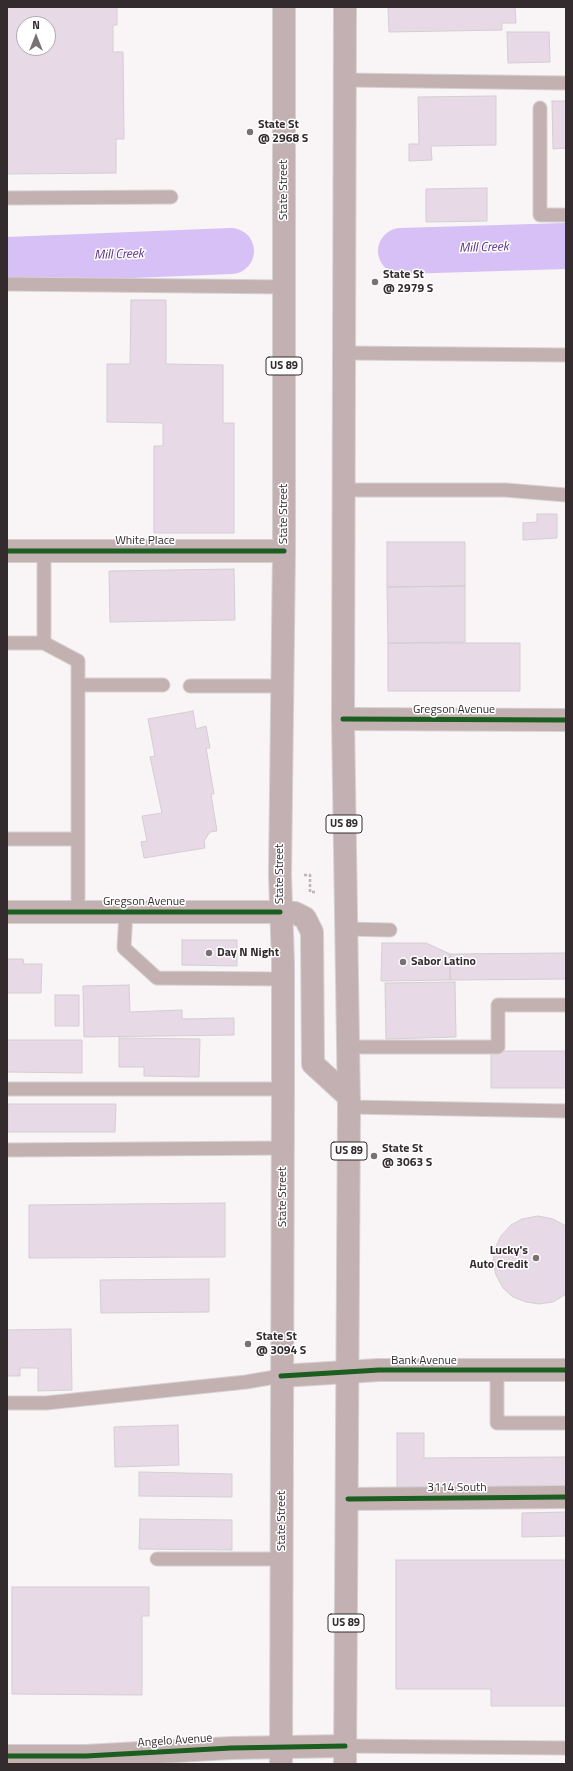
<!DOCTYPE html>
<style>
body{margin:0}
#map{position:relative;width:573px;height:1771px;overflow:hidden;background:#f9f4f6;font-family:"Titillium Web",sans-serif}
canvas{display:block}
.frame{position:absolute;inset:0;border:8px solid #342b2e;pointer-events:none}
.north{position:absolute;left:16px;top:16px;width:40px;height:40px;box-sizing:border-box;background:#fff;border:1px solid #aeaaab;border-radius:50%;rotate:0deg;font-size:11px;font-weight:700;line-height:16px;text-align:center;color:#342b2e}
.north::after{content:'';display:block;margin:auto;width:14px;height:18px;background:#797174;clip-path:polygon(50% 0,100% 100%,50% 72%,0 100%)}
</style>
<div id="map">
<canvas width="573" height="1771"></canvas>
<div class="frame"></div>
<div class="north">N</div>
</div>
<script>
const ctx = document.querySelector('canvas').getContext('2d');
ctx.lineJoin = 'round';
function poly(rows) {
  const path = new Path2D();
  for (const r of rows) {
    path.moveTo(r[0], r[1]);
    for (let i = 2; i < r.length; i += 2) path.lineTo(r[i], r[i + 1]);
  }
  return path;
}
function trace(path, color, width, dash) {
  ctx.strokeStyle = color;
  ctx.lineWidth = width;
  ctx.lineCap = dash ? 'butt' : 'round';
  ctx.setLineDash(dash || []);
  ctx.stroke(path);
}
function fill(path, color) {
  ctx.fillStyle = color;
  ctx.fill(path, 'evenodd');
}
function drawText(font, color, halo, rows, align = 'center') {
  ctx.font = font + ' "Titillium Web",sans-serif';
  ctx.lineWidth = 3;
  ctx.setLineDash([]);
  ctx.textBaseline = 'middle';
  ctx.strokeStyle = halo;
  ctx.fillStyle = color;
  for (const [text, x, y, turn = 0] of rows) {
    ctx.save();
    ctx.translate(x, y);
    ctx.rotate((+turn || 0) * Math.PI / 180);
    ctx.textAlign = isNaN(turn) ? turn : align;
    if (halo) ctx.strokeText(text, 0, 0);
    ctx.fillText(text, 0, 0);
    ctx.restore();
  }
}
trace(poly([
 [401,251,566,246],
 [7,260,231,251]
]), '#d7c0f5', 46);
const building = poly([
 [7,7,117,7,117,25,113,25,113,52,123,52,124,139,116,139,116,173,7,174,7,7],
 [24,24,48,24,48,48,24,48,24,24],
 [388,7,515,7,516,23,502,23,502,30,389,32,388,7],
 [507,32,549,32,550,62,508,63,507,32],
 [496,96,496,145,431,146,432,160,409,161,409,144,419,144,418,97,496,96],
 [552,101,566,101,566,148,553,149,552,101],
 [487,188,487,221,426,222,426,189,487,188],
 [131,300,166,300,166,364,223,365,223,423,234,423,234,533,154,533,154,446,163,446,163,423,107,422,107,364,130,364,131,300],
 [537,514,557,514,557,538,523,540,523,523,537,522,537,514],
 [387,542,465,542,465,586,387,587,387,542],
 [234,569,235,620,110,622,109,571,234,569],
 [465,586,465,642,388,643,387,587,465,586],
 [388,643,520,643,520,691,388,691,388,643],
 [193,711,196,729,206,726,210,748,206,748,214,794,211,794,217,831,210,832,204,841,205,848,144,858,141,842,147,841,142,816,162,813,150,757,155,756,148,719,193,711],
 [182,940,237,940,237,966,182,965,182,940],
 [382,943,426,943,450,954,450,980,381,981,382,943],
 [566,953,566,979,450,980,450,954,566,953],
 [7,959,23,959,24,964,42,964,41,993,7,993,7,959],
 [455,982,456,1037,386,1039,385,983,455,982],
 [129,985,130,1012,182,1010,182,1019,234,1018,234,1035,84,1037,83,986,129,985],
 [55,995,79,995,79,1026,55,1026,55,995],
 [119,1038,200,1039,199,1077,144,1076,144,1067,119,1067,119,1038],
 [7,1040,82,1040,82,1073,7,1072,7,1040],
 [491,1051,566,1051,566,1088,491,1088,491,1051],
 [8,1104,116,1104,115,1132,8,1132,8,1104],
 [225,1203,225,1257,29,1258,29,1205,225,1203],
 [538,1216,553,1219,566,1226,566,1294,553,1302,539,1304,526,1302,513,1297,503,1288,496,1275,493,1262,495,1248,501,1236,511,1225,522,1219,538,1216],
 [209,1279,209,1312,101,1313,100,1280,209,1279],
 [71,1329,72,1390,38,1391,38,1368,20,1368,20,1376,7,1376,7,1330,71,1329],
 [178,1425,179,1465,115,1467,114,1427,178,1425],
 [397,1433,424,1433,424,1458,566,1457,566,1486,397,1487,397,1433],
 [139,1472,232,1474,232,1497,139,1496,139,1472],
 [566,1512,566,1536,522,1537,522,1513,566,1512],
 [140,1519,232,1520,232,1550,139,1549,140,1519],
 [396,1560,566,1560,566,1706,491,1706,491,1689,396,1689,396,1560],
 [12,1587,149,1587,149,1616,142,1616,142,1695,12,1694,12,1587]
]);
fill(building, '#e8d9e6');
trace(building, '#d3ced2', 1);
const lane = poly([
 [344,80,566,83],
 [540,108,540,215,566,215],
 [7,198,171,197],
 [7,284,285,287],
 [344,353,566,355],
 [344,490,505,490,566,495],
 [7,643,44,643,44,551],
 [44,643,78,661,78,839],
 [78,685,163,685],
 [190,686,282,686],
 [7,839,78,839,78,912],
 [126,912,124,948,157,978,283,979],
 [346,929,390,930],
 [348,1047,498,1047,498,1005,566,1005],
 [7,1089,283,1089],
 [349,1107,566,1111],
 [7,1150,283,1148],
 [497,1371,497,1423,566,1423],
 [7,1403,46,1403,246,1382,281,1376],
 [157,1559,282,1559],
 [345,1746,566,1748]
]);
const street = poly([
 [7,551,284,551],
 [343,719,566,720],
 [7,912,280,912],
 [281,1376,379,1370,566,1370],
 [348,1499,566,1497],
 [7,1756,86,1756,231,1748,345,1746]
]);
const primary = poly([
 [345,7,343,719,349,1107,345,1764],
 [280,912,295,913,305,918,312,932,313,1064,349,1097],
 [281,1764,283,1089,283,963,280,875,284,551,284,7]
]);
trace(lane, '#d5d1d2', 15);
trace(street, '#d5d1d2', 24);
trace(primary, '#d5d1d2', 24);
trace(poly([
 [304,875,310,875,310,892,317,892]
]), '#c0b3b5', 2.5, [3, 2]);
trace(lane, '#c3b0b1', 13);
trace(street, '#c3b0b1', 22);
trace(primary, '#c3b0b2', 22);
trace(poly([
 [7,551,284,551],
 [343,719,566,720],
 [7,912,280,912],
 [281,1376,379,1370,566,1370],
 [348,1499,566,1497],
 [7,1756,86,1756,231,1748,345,1746]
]), '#1b5e20', 5);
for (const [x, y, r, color] of [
 [250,132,4,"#797174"],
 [375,282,4,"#797174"],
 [209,953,4,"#797174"],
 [403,962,4,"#797174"],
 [374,1156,4,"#797174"],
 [536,1258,4,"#797174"],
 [248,1344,4,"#797174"]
]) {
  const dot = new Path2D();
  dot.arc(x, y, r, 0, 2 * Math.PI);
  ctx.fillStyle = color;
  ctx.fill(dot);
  trace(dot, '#fff', 1.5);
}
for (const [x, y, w] of [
 [284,366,36],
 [344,824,36],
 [349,1151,36],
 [346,1623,36]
]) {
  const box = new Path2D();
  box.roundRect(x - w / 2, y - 9, w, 18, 3);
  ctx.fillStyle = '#fff';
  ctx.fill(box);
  trace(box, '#342b2e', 1);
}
drawText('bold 11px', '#342b2e', null, [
 ["US 89",284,366],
 ["US 89",344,824],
 ["US 89",349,1151],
 ["US 89",346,1623]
]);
drawText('bold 12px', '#342b2e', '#fff', [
 ["State St",258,125],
 ["@ 2968 S",258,139],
 ["State St",383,275],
 ["@ 2979 S",383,289],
 ["Day N Night",217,953],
 ["Sabor Latino",411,962],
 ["State St",382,1149],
 ["@ 3063 S",382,1163],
 ["Lucky's",528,1251,"right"],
 ["Auto Credit",528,1265,"right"],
 ["State St",256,1337],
 ["@ 3094 S",256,1351]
], 'left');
drawText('12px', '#342b2e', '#fff', [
 ["State Street",284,190,-90],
 ["State Street",284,514,-90],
 ["White Place",145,541],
 ["Gregson Avenue",454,710],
 ["State Street",280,874,-90],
 ["Gregson Avenue",144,902],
 ["State Street",283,1197,-90],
 ["Bank Avenue",424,1361],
 ["3114 South",457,1488],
 ["State Street",282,1521,-90],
 ["Angelo Avenue",175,1741,-4]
]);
drawText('italic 13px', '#552c81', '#fff', [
 ["Mill Creek",484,248,-2],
 ["Mill Creek",119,255,-2]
]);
</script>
